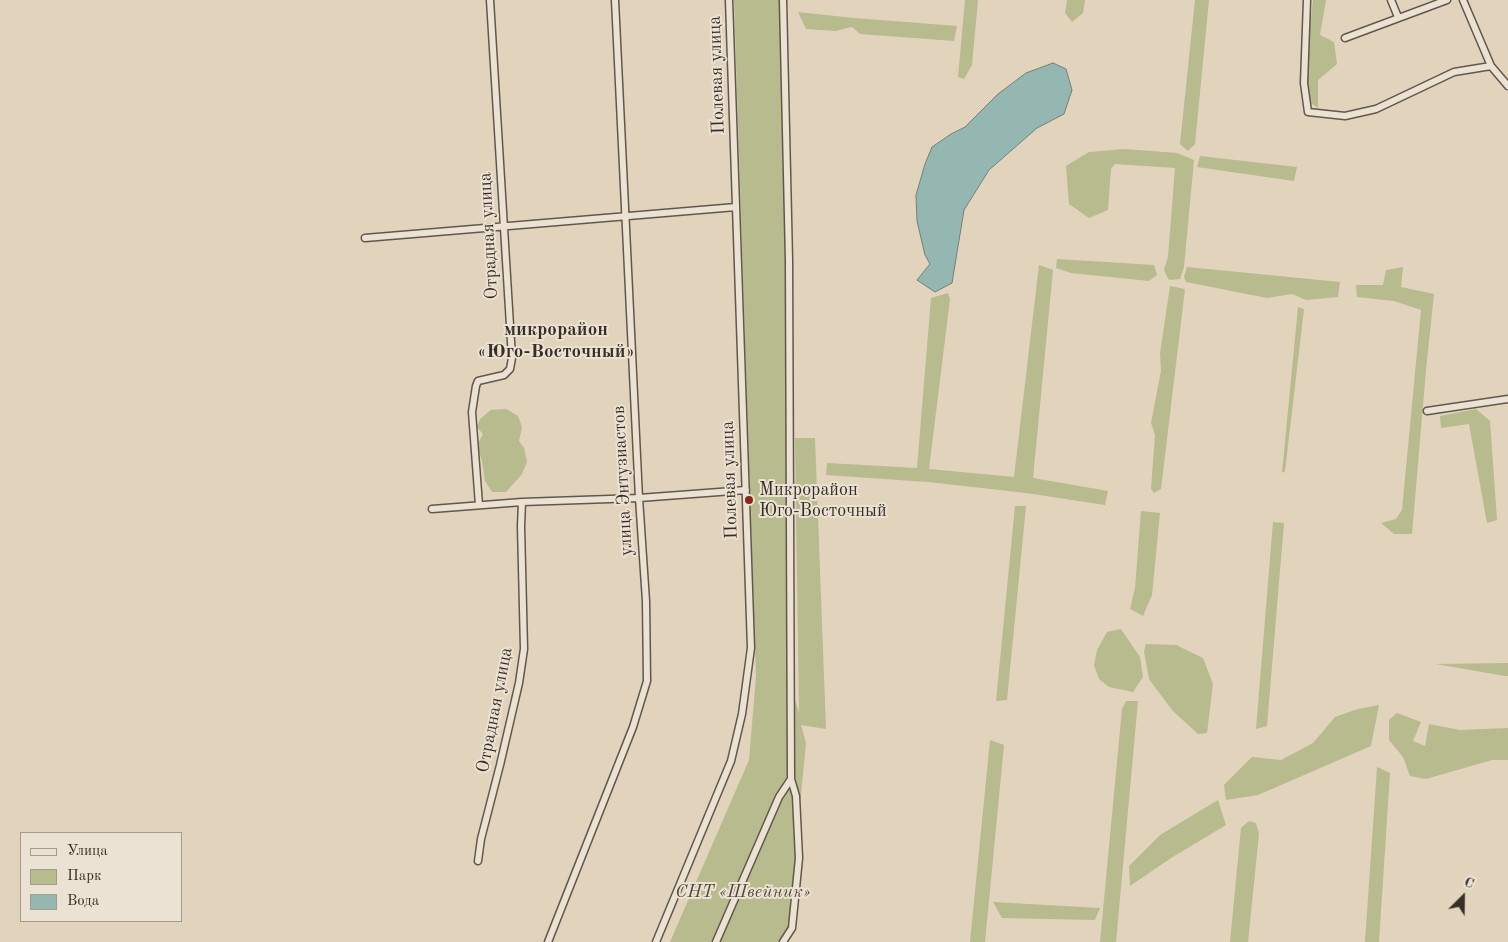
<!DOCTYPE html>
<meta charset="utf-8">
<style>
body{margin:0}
#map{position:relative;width:1508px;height:942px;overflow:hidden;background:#e1d3bc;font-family:"Old Standard TT",serif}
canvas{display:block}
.legend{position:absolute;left:20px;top:832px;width:162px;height:90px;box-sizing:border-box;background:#ece2d3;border:1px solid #a49a8d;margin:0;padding:6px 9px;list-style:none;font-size:15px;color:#382e25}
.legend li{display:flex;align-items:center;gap:10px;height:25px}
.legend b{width:25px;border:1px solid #a49a8d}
.north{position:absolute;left:1438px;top:872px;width:50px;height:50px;-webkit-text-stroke:4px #ece2d3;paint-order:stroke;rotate:23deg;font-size:14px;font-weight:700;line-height:20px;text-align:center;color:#382e25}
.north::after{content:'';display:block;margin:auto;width:18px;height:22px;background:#382e25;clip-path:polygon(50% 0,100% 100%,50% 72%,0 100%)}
</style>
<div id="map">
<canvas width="1508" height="942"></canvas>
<ul class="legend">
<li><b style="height:6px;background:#ece2d3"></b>Улица</li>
<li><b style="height:14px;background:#b7bb8e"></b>Парк</li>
<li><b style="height:14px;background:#94b8b1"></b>Вода</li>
</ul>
<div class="north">С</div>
</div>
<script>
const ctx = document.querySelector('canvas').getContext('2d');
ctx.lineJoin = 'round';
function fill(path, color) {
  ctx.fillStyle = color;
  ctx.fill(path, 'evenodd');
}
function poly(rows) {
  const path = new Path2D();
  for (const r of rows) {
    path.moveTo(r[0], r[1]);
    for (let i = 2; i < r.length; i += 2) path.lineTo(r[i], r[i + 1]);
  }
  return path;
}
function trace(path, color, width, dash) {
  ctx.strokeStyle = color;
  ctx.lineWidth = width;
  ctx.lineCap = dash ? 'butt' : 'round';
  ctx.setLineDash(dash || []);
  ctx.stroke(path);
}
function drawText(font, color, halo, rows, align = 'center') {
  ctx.font = font + ' "Old Standard TT",serif';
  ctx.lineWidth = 4;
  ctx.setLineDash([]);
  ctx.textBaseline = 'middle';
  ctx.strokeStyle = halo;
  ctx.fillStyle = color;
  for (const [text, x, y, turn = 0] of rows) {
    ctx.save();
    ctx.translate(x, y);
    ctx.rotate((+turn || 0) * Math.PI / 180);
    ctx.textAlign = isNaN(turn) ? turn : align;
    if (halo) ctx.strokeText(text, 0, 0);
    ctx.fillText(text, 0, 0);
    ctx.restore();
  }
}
fill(poly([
 [734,0,784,0,792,689,799,713,795,438,815,438,826,729,801,725,806,743,787,942,670,942,749,760,756,677],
 [965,0,978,0,972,65,964,79,958,77],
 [1067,0,1085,0,1083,13,1072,22,1065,13],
 [1195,0,1209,0,1195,144,1188,151,1180,144],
 [1313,0,1326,0,1320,35,1334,42,1337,64,1318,80,1318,108,1306,100,1302,95],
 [798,12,854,18,957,26,954,41,860,34,852,27,835,31,806,29],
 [1124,149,1177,153,1194,160,1184,267,1180,279,1169,280,1164,270,1168,257,1175,168,1115,164,1111,169,1108,210,1089,218,1069,204,1066,166,1089,152],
 [1200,156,1297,167,1294,181,1197,167],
 [1057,259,1154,265,1157,275,1149,281,1071,273,1056,268],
 [1039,265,1053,270,1033,478,1108,491,1105,505,1026,493,928,482,826,475,827,463,917,468,931,298,948,293,950,299,929,469,1014,477],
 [1187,267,1340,282,1338,297,1306,300,1292,294,1267,298,1186,282,1184,277],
 [1403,267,1401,287,1434,294,1426,370,1412,534,1394,534,1381,523,1396,519,1402,510,1421,310,1394,301,1357,297,1356,285,1383,285,1386,270],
 [1170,286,1185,289,1161,489,1154,493,1151,489,1155,435,1151,423,1161,371,1160,353],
 [1298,307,1304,309,1285,471,1282,473],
 [506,409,518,416,522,427,519,441,524,448,527,462,522,474,506,492,492,492,485,481,482,461,477,445,483,434,477,427,480,419,491,410],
 [1476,409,1490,421,1497,520,1487,523,1469,424,1441,428,1440,416],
 [1015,506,1026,506,1007,700,996,701],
 [1141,511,1160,513,1152,595,1143,616,1130,609,1135,588],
 [1273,522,1284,523,1267,726,1256,729],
 [1121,629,1140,657,1143,677,1133,692,1109,687,1099,679,1094,665,1097,650,1107,632],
 [1146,644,1176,645,1203,658,1213,684,1207,733,1198,734,1172,710,1149,679,1144,651],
 [1508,663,1508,676,1505,676,1436,664],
 [1126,701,1138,701,1116,942,1100,942,1122,709],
 [1379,705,1371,746,1258,795,1226,800,1224,785,1252,757,1281,760,1313,743,1335,717,1358,709],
 [1397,713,1421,722,1413,741,1425,746,1429,724,1460,730,1508,728,1508,760,1492,760,1426,779,1410,776,1403,757,1389,740,1389,720],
 [990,740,1004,745,985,942,970,942],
 [1377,767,1390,773,1379,942,1365,942],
 [1218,800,1226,825,1171,858,1130,886,1129,866,1160,835],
 [1249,821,1256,823,1259,834,1248,942,1230,942,1241,828],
 [993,902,1100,908,1095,920,1002,918]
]), '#b7bb8e');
const water = poly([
 [1053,63,1066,69,1072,90,1064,114,1037,128,989,170,964,210,952,283,935,292,917,280,930,264,925,255,917,221,916,195,925,164,932,147,951,134,965,127,998,94,1026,73,1053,63]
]);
fill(water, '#94b8b1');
trace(water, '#6f8179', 1);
const street = poly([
 [1307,0,1304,83,1308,112,1345,116,1376,109,1454,72,1491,66],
 [1391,0,1398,17],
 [1463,0,1491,66,1508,86],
 [1345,38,1447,0],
 [365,238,736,207],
 [1427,411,1508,399],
 [479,505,472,412,476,386,478,381,504,375,510,369,512,358,490,0],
 [432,509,522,502,639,498,746,490],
 [478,861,481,839,500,765,519,683,524,649,521,526,522,502],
 [548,942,633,727,647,681,646,601,639,498,615,0],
 [656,942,731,761,742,714,751,648,729,0],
 [716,942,779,797,791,779,789,260,783,0],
 [783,942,792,928,799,858,796,796,791,779]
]);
trace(street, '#62574b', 9);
trace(street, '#ece2d3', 6);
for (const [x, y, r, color] of [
 [749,500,5,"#8f2418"]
]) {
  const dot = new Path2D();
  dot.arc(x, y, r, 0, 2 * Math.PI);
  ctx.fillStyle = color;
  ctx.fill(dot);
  trace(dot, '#ece2d3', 2);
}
drawText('18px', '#382e25', '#ece2d3', [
 ["Полевая улица",717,75,-92],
 ["Отрадная улица",489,236,-93],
 ["Полевая улица",730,480,-92],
 ["улица Энтузиастов",623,481,-93],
 ["Отрадная улица",495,710,-79]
]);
drawText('18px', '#382e25', '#ece2d3', [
 ["Микрорайон",759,490],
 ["Юго-Восточный",759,511]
], 'left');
drawText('italic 18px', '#514a3a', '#ece2d3', [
 ["СНТ «Швейник»",743,892]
]);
drawText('bold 19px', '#382e25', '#ece2d3', [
 ["микрорайон",556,330],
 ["«Юго-Восточный»",556,352]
]);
</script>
